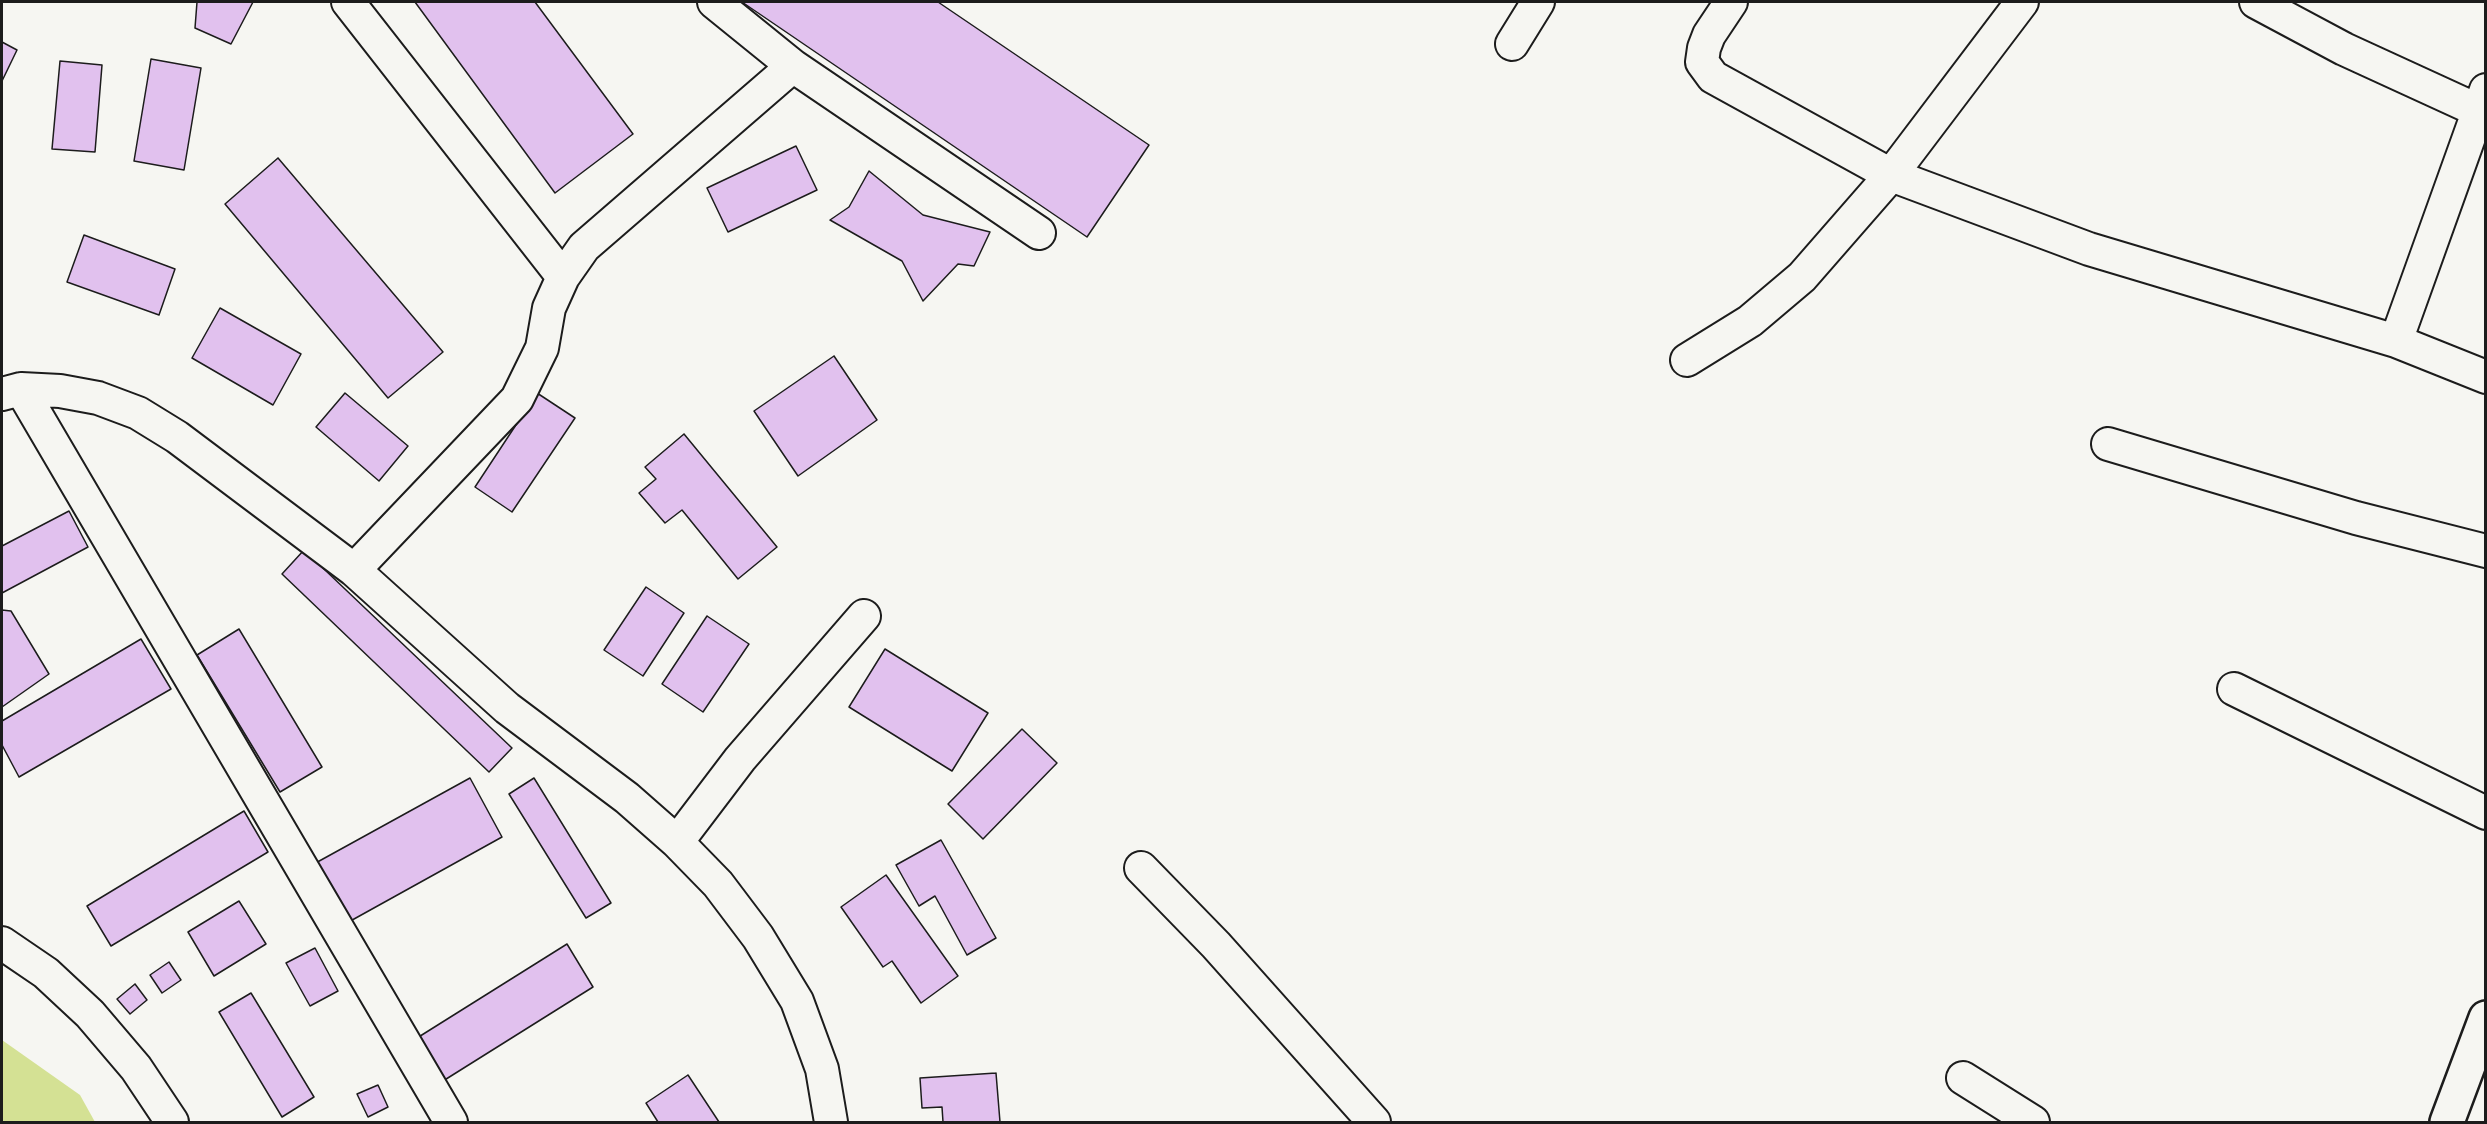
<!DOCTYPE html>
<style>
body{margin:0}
#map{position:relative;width:2487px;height:1124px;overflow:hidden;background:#f6f6f2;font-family:"Comic Neue",sans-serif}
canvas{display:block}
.frame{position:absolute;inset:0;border:3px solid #1c1c1c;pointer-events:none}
</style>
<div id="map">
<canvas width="2487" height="1124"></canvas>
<div class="frame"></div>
</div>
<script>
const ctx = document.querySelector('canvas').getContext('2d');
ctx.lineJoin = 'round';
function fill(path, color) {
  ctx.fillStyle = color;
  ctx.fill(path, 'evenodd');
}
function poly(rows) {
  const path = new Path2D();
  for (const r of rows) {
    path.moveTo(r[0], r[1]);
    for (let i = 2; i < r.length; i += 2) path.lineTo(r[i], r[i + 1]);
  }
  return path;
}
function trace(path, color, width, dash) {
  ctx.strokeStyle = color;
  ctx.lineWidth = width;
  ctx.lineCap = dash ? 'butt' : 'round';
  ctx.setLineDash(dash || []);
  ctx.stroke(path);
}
fill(poly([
 [2,1040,80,1095,95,1122,2,1122]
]), '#d4e194');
const building = poly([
 [197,2,253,2,231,44,195,28,197,2],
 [415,2,535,2,633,134,555,193,415,2],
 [742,2,938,2,1149,145,1087,237,742,2],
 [2,42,17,50,2,81,2,42],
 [151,59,201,68,184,170,134,161,151,59],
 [60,61,102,65,95,152,52,149,60,61],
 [796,146,817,190,728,232,707,188,796,146],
 [278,158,443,352,388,398,225,204,278,158],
 [869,171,923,215,990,232,974,266,958,264,923,301,902,261,830,220,849,207,869,171],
 [84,235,175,269,159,315,67,282,84,235],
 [220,308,301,354,273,405,192,358,220,308],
 [834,356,877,420,798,476,754,411,834,356],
 [345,393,408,446,379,481,316,427,345,393],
 [537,393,575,418,512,512,475,487,537,393],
 [684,434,777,547,738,579,682,510,665,523,639,493,656,479,645,467,684,434],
 [69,511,88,547,2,593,2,546,69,511],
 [304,550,512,748,489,772,282,574,304,550],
 [646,587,684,613,643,676,604,650,646,587],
 [2,610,11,611,49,674,2,707,2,610],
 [707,616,749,644,703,712,662,684,707,616],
 [239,629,322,767,280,792,197,655,239,629],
 [141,639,171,689,19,777,2,745,2,721,141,639],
 [885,649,988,713,952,771,849,707,885,649],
 [1022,729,1057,763,983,839,948,804,1022,729],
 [470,778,502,837,345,924,312,865,470,778],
 [534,778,611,903,586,918,509,794,534,778],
 [244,811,268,852,111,946,87,906,244,811],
 [941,840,996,938,967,955,935,896,919,906,896,865,941,840],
 [886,875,958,976,921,1003,892,961,883,967,841,907,886,875],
 [239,901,266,944,214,976,188,932,239,901],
 [567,944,593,987,443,1081,417,1038,567,944],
 [315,948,338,991,310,1006,286,963,315,948],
 [169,962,181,980,162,993,150,975,169,962],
 [135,984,147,1000,130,1014,117,999,135,984],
 [251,993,314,1097,282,1117,219,1012,251,993],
 [996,1073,1000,1122,943,1122,942,1107,922,1108,920,1078,996,1073],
 [688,1075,719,1122,658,1122,646,1103,688,1075],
 [378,1085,388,1107,368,1117,357,1094,378,1085]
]);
fill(building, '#e1c1ee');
trace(building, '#1c1c1c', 1.5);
const street = poly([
 [348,2,563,277],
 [714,2,793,66],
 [1731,2,1709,35,1704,48,1702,62,1713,77,1891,175,2089,249,2396,341,2486,377],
 [2256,2,2344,49,2477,110],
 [1512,44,1538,2],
 [2396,341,2486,90],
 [1687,360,1750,321,1802,277,1891,175,2022,2],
 [21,389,451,1122],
 [2,394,21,389,60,391,98,398,138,413,177,437,354,570,507,708,627,798,677,842,718,884,758,937,797,1001,822,1069,831,1122],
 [2108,444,2356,518,2486,551],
 [354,570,517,399,542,348,549,308,563,277,584,247,793,66,1039,233],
 [2234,689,2486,813],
 [677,842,740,759,864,616],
 [1141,868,1216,945,1374,1122],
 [2,943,46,973,90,1014,136,1068,172,1122],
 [1963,1078,2033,1122]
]);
const secondary = poly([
 [2447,1122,2486,1018]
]);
trace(street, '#1c1c1c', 36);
trace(secondary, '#1c1c1c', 38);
trace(street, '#f6f6f2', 32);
trace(secondary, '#f6f6f2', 33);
</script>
